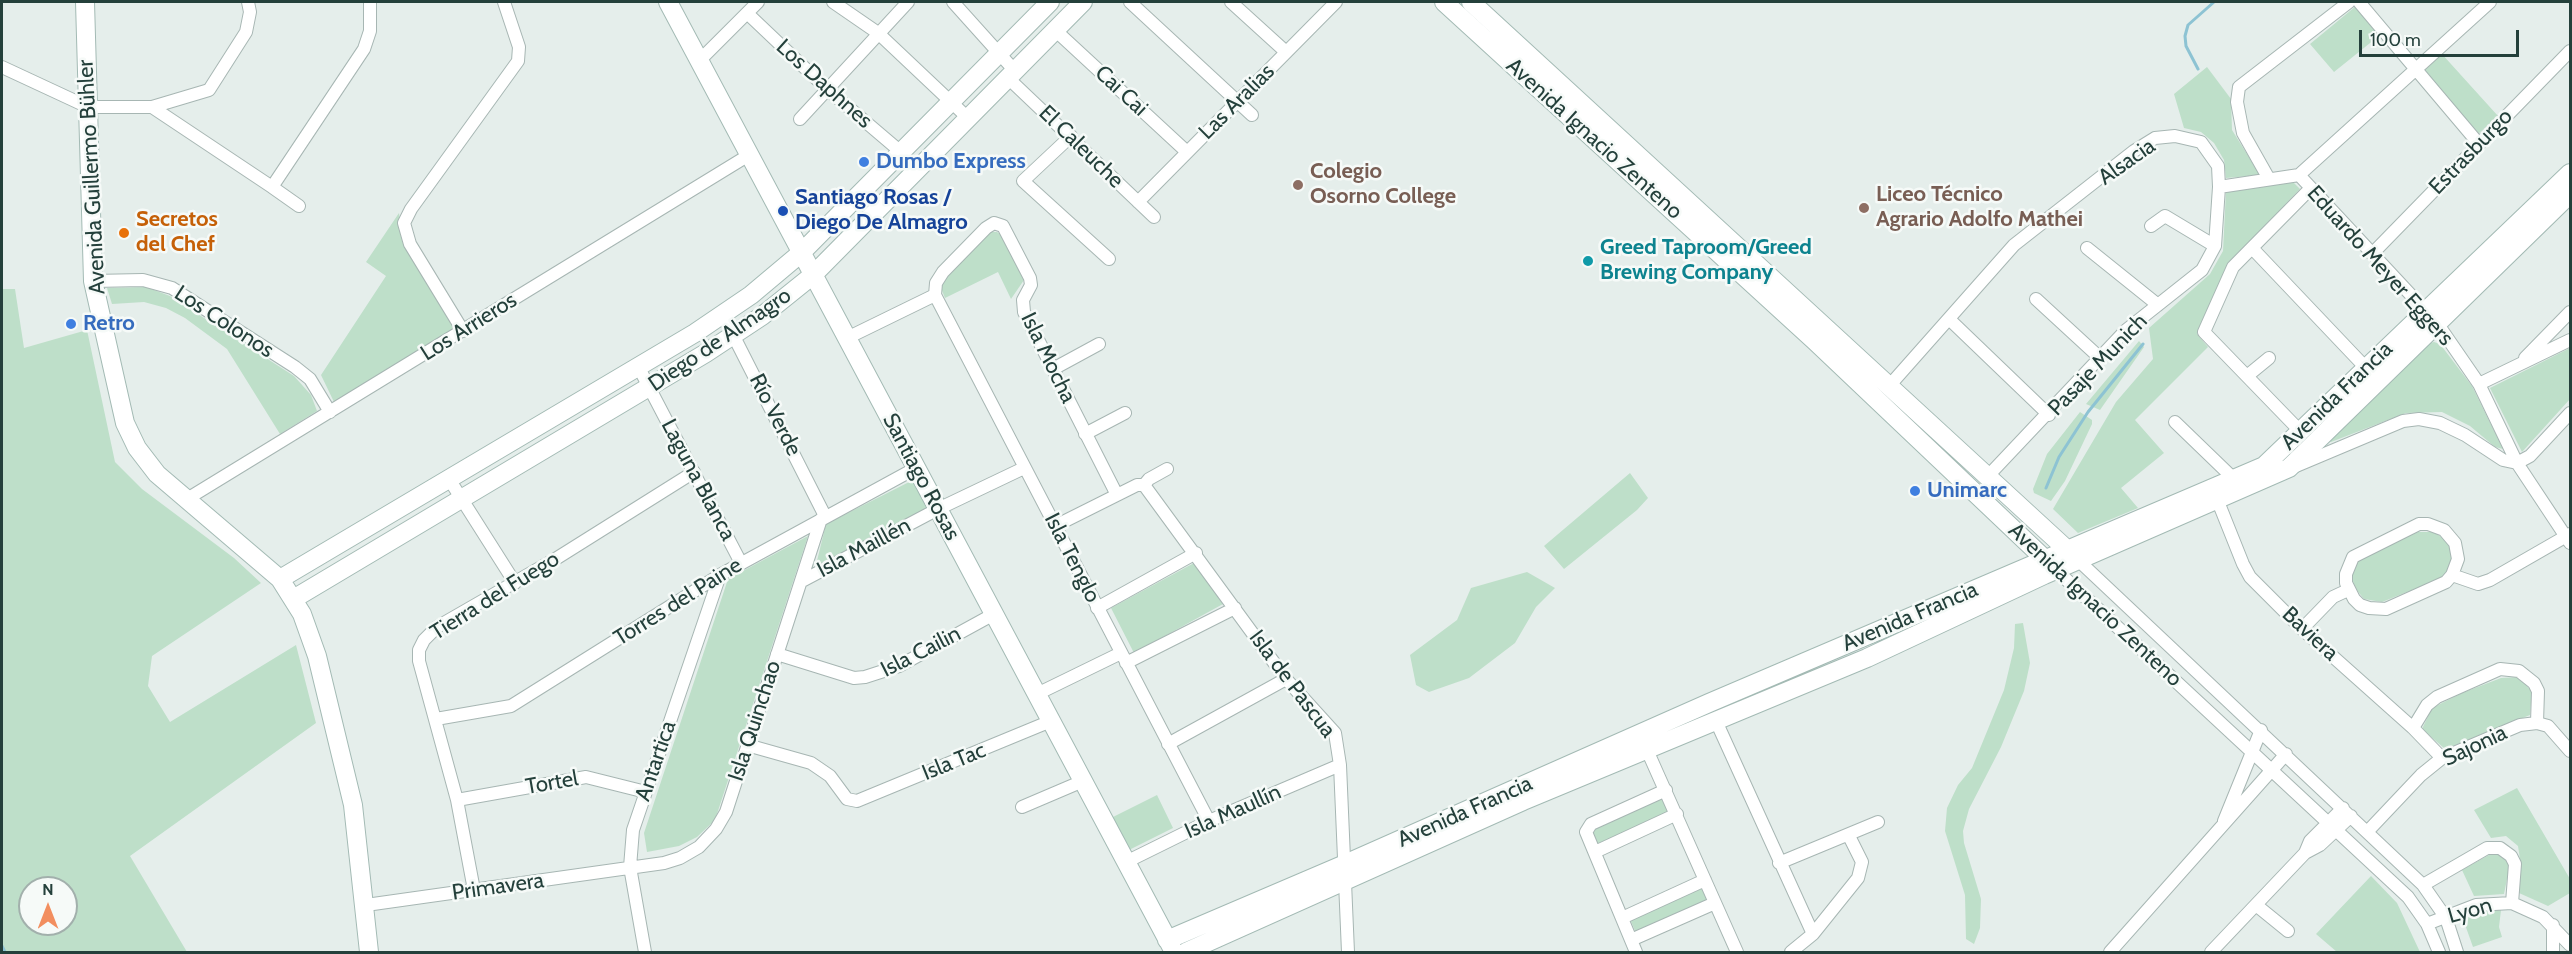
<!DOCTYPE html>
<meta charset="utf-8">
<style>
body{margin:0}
#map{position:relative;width:2572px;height:954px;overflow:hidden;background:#e5eeeb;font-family:Cabin,sans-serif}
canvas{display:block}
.frame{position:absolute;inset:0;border:3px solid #24403b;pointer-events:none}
.north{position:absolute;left:18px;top:876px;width:60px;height:60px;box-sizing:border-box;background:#f6faf8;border:2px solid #a2b0ac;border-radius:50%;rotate:0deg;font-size:16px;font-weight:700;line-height:24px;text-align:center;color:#24403b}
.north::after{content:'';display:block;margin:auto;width:21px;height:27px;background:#f28e5f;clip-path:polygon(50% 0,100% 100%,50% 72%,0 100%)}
.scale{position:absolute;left:2359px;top:30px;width:160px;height:27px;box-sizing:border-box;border:3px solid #24403b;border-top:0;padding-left:8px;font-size:18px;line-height:21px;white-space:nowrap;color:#24403b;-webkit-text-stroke:4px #f6faf8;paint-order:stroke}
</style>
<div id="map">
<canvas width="2572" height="954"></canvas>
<div class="frame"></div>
<div class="north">N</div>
<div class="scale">100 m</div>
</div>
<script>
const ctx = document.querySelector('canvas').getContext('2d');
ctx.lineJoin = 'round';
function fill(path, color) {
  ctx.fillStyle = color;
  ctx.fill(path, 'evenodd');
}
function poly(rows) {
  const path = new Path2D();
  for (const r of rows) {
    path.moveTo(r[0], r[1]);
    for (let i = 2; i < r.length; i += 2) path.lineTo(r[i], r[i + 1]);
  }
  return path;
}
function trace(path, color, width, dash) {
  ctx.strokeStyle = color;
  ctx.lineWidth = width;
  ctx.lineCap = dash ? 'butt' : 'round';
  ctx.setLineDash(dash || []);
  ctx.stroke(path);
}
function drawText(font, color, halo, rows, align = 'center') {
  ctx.font = font + ' Cabin,sans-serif';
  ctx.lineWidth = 5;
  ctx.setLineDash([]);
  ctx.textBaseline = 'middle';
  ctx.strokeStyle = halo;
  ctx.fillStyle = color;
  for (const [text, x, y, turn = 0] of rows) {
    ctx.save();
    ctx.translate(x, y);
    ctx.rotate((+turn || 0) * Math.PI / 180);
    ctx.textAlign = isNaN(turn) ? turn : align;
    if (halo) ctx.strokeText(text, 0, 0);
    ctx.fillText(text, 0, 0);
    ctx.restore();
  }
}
fill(poly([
 [2356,6,2380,35,2334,72,2310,44],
 [2441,53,2498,116,2478,134,2421,71],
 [2207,67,2231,99,2232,130,2260,175,2226,178,2224,160,2214,143,2201,132,2184,128,2174,94],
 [2292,181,2300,189,2227,265,2197,334,2208,347,2135,420,2164,453,2121,488,2138,508,2078,533,2053,509,2116,402,2153,359,2149,328,2210,274,2223,251,2226,191],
 [399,213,402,240,455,329,334,402,321,375,386,276,366,262],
 [990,232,997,232,1004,237,1024,280,1011,299,998,272,945,298,941,288,944,276],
 [2,262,2,289,15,289,24,348,87,330,115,462,142,489,234,558,261,583,152,656,148,686,170,722,296,645,316,723,130,856,187,952,2,952],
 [30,888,66,888,66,924,30,924],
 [146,287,170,296,294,376,311,395,317,411,280,434,227,349,185,318,166,308,144,302,112,304,107,288],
 [2139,341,2144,347,2100,410,2086,404],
 [2434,342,2440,344,2472,386,2503,449,2495,447,2470,426,2442,412,2406,413,2331,442,2328,439,2427,344],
 [2570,348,2570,399,2522,452,2490,388],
 [2080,412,2092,420,2092,424,2065,481,2051,501,2034,493,2033,489,2047,454],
 [1630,473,1648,498,1637,510,1564,569,1544,546],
 [921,476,937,508,815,569,826,524],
 [2418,532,2434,532,2447,541,2453,550,2452,564,2442,578,2382,602,2364,599,2355,588,2351,574,2358,560],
 [808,536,715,820,697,837,679,846,647,852,644,833,728,579],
 [1194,563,1223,604,1134,653,1111,608],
 [1527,572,1555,588,1536,607,1515,643,1469,678,1429,692,1416,685,1410,655,1457,620,1471,588],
 [2023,623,2030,663,2024,691,2001,747,1969,809,1963,831,1964,843,1981,899,1980,928,1974,944,1966,939,1965,895,1945,831,1947,808,1958,785,1972,768,2004,690,2014,648,2015,624],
 [2519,677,2532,692,2530,715,2445,749,2422,729,2432,708,2462,693,2501,678],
 [2517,788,2570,879,2570,893,2548,906,2519,893,2521,866,2518,846,2506,836,2491,838,2474,810],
 [1157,795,1173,828,1129,850,1113,817],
 [1663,798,1669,812,1597,844,1590,830],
 [2498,853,2507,858,2509,869,2504,894,2474,896,2462,870,2489,855],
 [2371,876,2397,903,2420,952,2337,952,2316,934],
 [1702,887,1709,901,1636,933,1630,919],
 [2488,910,2501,910,2499,927,2502,937,2473,947,2463,919]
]), '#bedfc9');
trace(poly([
 [2198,69,2186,46,2185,36,2188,25,2214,2],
 [2046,488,2059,457,2088,412,2143,344],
 [2,946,5,952]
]), '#8dc3d3', 3);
const street = poly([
 [833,2,878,33,968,118],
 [953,2,1015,71],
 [1130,2,1252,115],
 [1231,2,1286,52],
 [2359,2,2479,144],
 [748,14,827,89,901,152],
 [1055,30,1187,152],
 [699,61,758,2],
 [2,67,88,107,152,107,209,90,246,32,250,12,248,2],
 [1008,78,1154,217],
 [152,107,272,187,364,49,370,31,370,2],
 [800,119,908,2],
 [1071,136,1023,181,1109,259],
 [2299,175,2437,323,2479,384,2517,463,2570,543],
 [2269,179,2243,133,2237,102,2239,87,2349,2],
 [272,187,299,206],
 [1138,202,1336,2],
 [2151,226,2165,216,2215,246],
 [2087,248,2158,305],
 [2252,248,2366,368],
 [2372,254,2570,51],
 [93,281,143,280,172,288,295,367,310,379,330,412],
 [935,295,1209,821],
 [935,295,936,283,943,272,986,228,994,223,1003,226,1030,278,1031,285,1023,300,1024,312,1117,495],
 [2036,299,2099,357],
 [723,315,825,516],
 [1949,319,2049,415],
 [463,331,410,244,404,223,411,209,518,61,519,47,504,2],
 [847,338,935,295],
 [2525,358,2570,312],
 [638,366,741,563],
 [1053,369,1099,344],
 [2247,376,2269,358],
 [2479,384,2570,340],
 [1890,385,2014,245,2134,151,2155,138,2175,136,2201,142,2218,166,2219,187,2299,175,2490,2],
 [2175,422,2233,478],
 [2300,431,2204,332,2233,267,2311,188],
 [1085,434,1125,413],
 [2296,466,2403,421,2419,419,2440,423,2465,435,2503,460,2517,463,2530,456,2570,413],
 [1988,476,2125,331,2202,270,2215,246,2219,187],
 [449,479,515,583],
 [1144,485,1286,679,1335,733,1340,765,1348,952],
 [2215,494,2243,564,2250,577,2302,629,2413,728,2442,758],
 [187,499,749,155],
 [2419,524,2428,524,2444,530,2455,543,2458,559,2452,575,2446,582,2386,609,2369,608,2360,605,2354,599,2346,583,2346,574,2353,557,2419,524],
 [1055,526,1137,485,1144,485,1149,479,1167,469],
 [2079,561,2423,885,2446,918,2457,952],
 [2056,570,2408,897,2427,924,2439,952],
 [2452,575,2478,584,2490,580,2570,534],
 [802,581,938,509,1024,468],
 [1097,608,1196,553],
 [2302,629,2333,597,2348,590],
 [777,654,854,678,865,677,899,666,994,614],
 [1126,663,1235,608],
 [1037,694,1121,653],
 [436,719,511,706,720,575,916,468],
 [1716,721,1813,934],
 [2413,728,2427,705,2437,697,2500,669,2519,671,2534,683,2538,691,2537,723],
 [1168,744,1286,679],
 [747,745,811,763,830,776,847,799,857,801,1051,721],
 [1647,750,1737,952],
 [457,800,586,777,646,792],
 [1022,807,1083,781],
 [2224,821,2261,730],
 [2368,831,2421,775,2442,758,2520,725,2537,723,2548,726,2570,751],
 [1595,852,1677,814],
 [2305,853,2320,845,2351,816],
 [1126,862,1209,821,1340,765],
 [1779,863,1878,822],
 [2423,885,2487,848,2500,848,2511,856,2515,864,2512,903],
 [474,890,457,800,419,661,419,650,424,640,437,627,557,558,694,472],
 [366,905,664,863,680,858,699,847,716,829,726,812,821,519],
 [2256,905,2288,931],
 [1622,918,1705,880],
 [2427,924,2476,905,2512,903,2543,917,2570,945],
 [1631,940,1715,903],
 [645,952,630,867,633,830,720,575],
 [1636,952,1586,832,1591,824,1666,790],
 [1791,952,1813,934,1858,878,1862,862,1849,836],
 [2110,952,2286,754],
 [2211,952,2305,853,2310,841,2343,808],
 [2553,952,2553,925]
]);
const secondary = poly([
 [85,2,93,281,125,423,137,448,157,474,280,579,302,614,317,656,353,805,369,952],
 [668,2,1172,948],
 [1444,2,1815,341,2052,566],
 [1471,2,2074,556],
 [280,579,695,333,751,295,801,253,1050,2],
 [295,598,706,353,762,316,813,275,1083,2],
 [1167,940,1345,864,1709,703,2264,466,2570,173],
 [1186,952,1523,801,1867,658,2044,575,2289,468,2570,194]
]);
trace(street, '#a7b6b3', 14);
trace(secondary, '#a3bab4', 20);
trace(street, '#fff', 12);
trace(secondary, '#fff', 18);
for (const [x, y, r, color] of [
 [864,162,6,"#3f7fe0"],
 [1298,185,6,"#8d6e63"],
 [1864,208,6,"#8d6e63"],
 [783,211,6,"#1a4fb4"],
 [124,233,6,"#e8710a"],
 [1588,261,6,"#0f9aa8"],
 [71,324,6,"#3f7fe0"],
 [1915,491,6,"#3f7fe0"]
]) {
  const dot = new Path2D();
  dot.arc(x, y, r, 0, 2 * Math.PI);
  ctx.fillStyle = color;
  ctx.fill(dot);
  trace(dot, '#f6faf8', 2);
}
drawText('22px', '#24403b', '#f6faf8', [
 ["Los Daphnes",824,84,42],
 ["Cai Cai",1121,91,43],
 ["Las Aralias",1237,102,-45],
 ["Avenida Ignacio Zenteno",1594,139,42],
 ["El Caleuche",1081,147,44],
 ["Estrasburgo",2471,152,-46],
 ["Alsacia",2127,162,-35],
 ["Avenida Guillermo Bühler",92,177,-93],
 ["Eduardo Meyer Eggers",2380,266,48],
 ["Los Colonos",224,322,33],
 ["Los Arrieros",469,327,-32],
 ["Diego de Almagro",720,340,-34],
 ["Isla Mocha",1048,358,64],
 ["Pasaje Munich",2098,365,-46],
 ["Avenida Francia",2337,396,-44],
 ["Río Verde",775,415,63],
 ["Santiago Rosas",921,477,62],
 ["Laguna Blanca",698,480,62],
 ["Isla Maillén",864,548,-28],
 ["Isla Tenglo",1072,558,63],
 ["Tierra del Fuego",495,596,-32],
 ["Torres del Paine",678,602,-32],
 ["Avenida Ignacio Zenteno",2095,605,43],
 ["Avenida Francia",1910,617,-23],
 ["Baviera",2310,634,43],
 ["Isla Cailin",921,652,-27],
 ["Isla de Pascua",1292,684,53],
 ["Isla Quinchao",755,721,-72],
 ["Sajonia",2475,746,-25],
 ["Antartica",656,761,-71],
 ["Isla Tac",954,762,-22],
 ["Tortel",552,783,-10],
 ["Isla Maullín",1233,812,-24],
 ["Avenida Francia",1465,812,-24],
 ["Primavera",498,887,-8],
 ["Lyon",2470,911,-16]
]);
drawText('bold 22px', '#366cbe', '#f6faf8', [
 ["Dumbo Express",876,162],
 ["Retro",83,324],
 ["Unimarc",1927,491]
], 'left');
drawText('bold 22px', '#785e54', '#f6faf8', [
 ["Colegio",1310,172],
 ["Osorno College",1310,197],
 ["Liceo Técnico",1876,195],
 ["Agrario Adolfo Mathei",1876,220]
], 'left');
drawText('bold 22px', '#164399', '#f6faf8', [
 ["Santiago Rosas /",795,198],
 ["Diego De Almagro",795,223]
], 'left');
drawText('bold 22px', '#c56008', '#f6faf8', [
 ["Secretos",136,220],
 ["del Chef",136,245]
], 'left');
drawText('bold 22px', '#0d838f', '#f6faf8', [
 ["Greed Taproom/Greed",1600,248],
 ["Brewing Company",1600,273]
], 'left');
</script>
